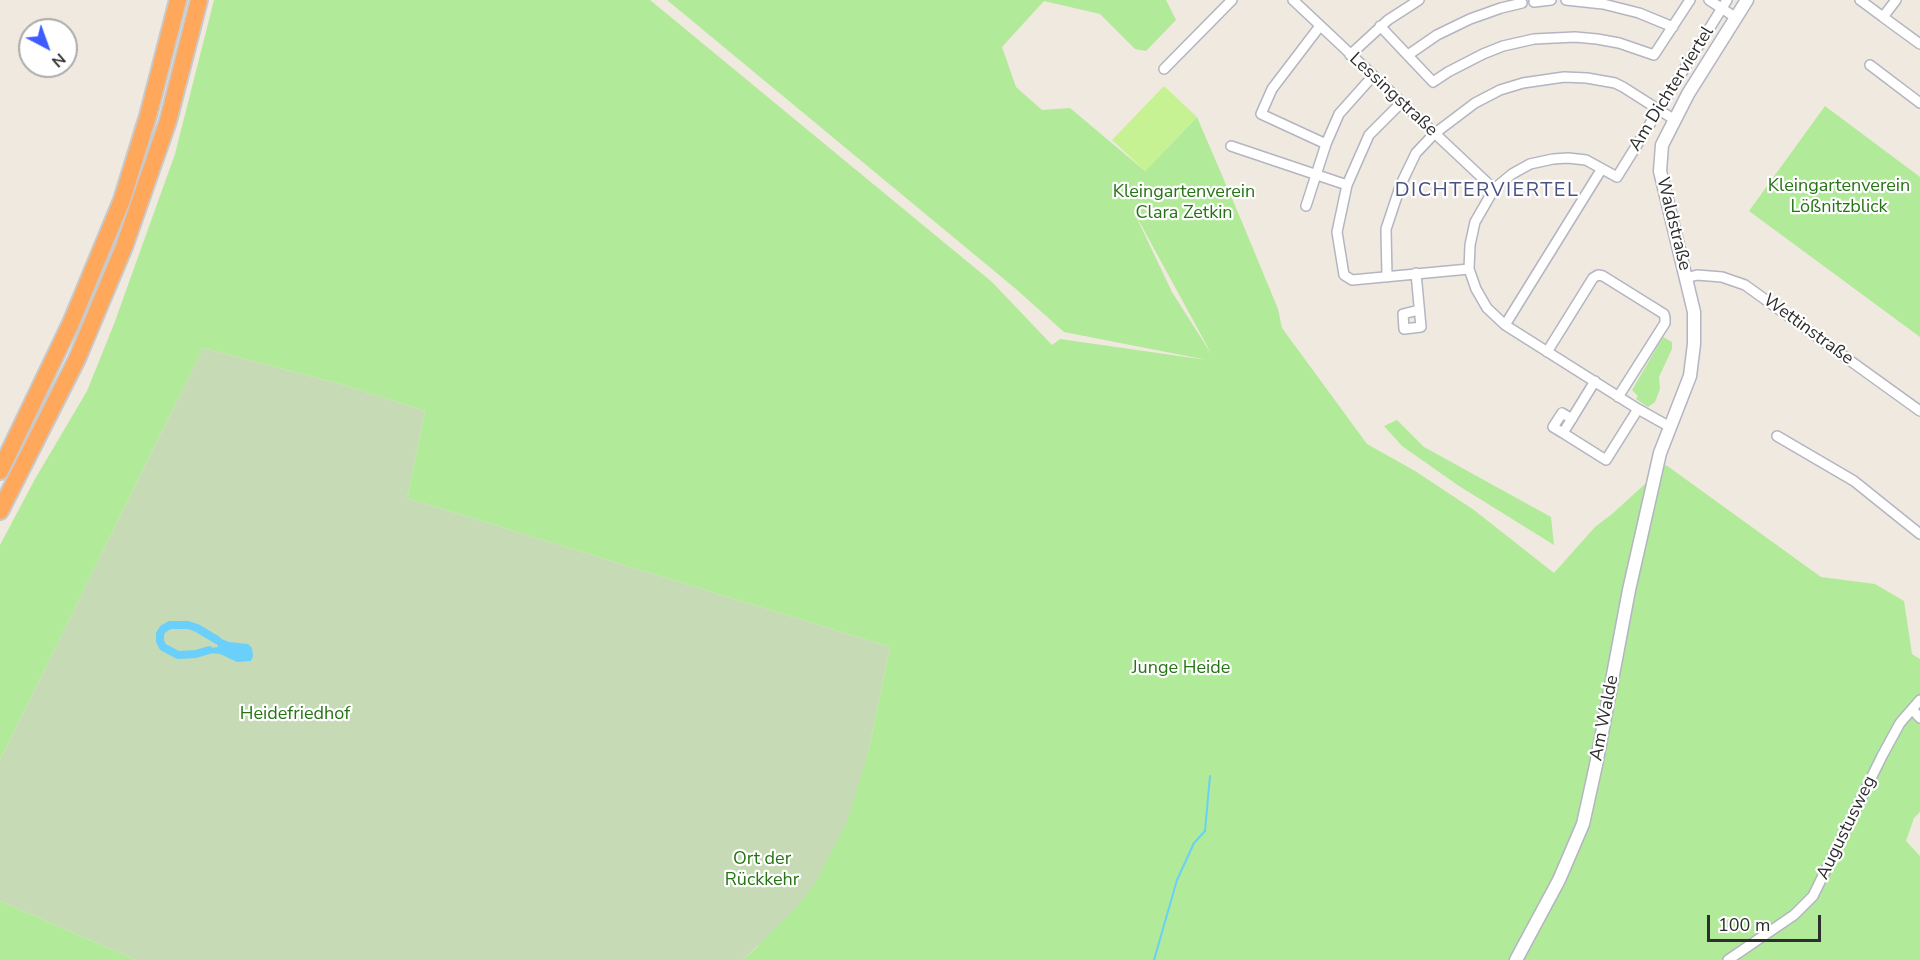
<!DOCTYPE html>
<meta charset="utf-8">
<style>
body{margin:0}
#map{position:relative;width:1920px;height:960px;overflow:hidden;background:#f0e9df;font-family:"Nunito Sans",sans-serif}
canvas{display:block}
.north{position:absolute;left:18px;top:18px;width:60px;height:60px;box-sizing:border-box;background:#fff;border:2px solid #ababab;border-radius:50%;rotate:139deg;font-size:16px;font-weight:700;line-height:24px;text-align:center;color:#2e2e2e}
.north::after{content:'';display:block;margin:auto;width:21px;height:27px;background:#3d5bff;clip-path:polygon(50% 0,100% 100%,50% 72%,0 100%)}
.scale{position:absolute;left:1707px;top:915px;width:114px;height:27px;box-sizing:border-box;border:3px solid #2e2e2e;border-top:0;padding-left:8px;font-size:18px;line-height:21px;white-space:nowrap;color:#2e2e2e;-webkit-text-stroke:4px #fff;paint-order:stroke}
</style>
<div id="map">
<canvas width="1920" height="960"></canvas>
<div class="north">N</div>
<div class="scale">100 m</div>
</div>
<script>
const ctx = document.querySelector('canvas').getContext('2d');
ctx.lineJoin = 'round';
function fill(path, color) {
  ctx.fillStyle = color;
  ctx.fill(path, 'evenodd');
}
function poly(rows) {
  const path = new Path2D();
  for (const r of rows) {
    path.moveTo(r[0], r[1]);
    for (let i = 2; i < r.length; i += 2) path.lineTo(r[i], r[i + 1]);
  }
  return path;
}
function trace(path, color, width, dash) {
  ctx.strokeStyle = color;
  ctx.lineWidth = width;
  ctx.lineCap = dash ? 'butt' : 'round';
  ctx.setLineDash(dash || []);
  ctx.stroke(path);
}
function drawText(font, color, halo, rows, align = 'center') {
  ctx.font = font + ' "Nunito Sans",sans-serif';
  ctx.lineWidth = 4.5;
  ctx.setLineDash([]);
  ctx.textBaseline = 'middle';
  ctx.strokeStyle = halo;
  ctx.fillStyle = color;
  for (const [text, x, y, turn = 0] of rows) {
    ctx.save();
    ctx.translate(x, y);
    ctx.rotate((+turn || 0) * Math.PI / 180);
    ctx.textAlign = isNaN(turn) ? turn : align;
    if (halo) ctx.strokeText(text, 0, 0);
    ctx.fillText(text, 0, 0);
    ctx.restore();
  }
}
fill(poly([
 [214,0,650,0,992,282,1052,345,1060,339,1207,360,1064,332,1016,289,667,0,1166,0,1176,20,1146,51,1135,49,1100,14,1044,1,1002,47,1016,87,1042,110,1070,108,1145,171,1197,117,1242,222,1278,309,1282,328,1367,444,1415,471,1474,510,1554,573,1595,527,1612,514,1666,465,1821,577,1875,584,1904,601,1912,654,1920,659,1920,812,1914,818,1906,841,1920,856,1920,960,743,960,757,947,867,757,890,647,407,498,425,411,340,384,203,348,0,760,0,545,35,479,87,391,114,324,175,154],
 [1133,210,1212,355,1172,292],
 [1825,106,1920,177,1920,337,1749,211],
 [1663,337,1672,342,1672,349,1659,377,1660,389,1655,402,1648,407,1636,399,1638,396,1632,390],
 [1397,420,1424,447,1551,517,1554,545,1459,486,1402,446,1384,426],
 [0,901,136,960,0,960]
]), '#b1ea98');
fill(poly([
 [203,348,340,384,425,411,407,498,890,647,867,757,847,822,815,884,792,912,743,960,136,960,0,901,0,760]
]), '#c6dbb5');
fill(poly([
 [1164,86,1197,117,1145,171,1112,140]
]), '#c7f293');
fill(poly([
 [219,638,229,642,248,644,252,648,253,656,251,661,237,662,220,654,209,653,210,648,218,647,216,642]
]), '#6acffa');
trace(poly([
 [1154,960,1177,880,1194,843,1205,831,1210,776]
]), '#6acffa', 2);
trace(poly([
 [209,650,196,654,178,655,163,647,160,641,160,634,163,629,170,625,188,625,197,628,217,640]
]), '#6acffa', 8);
const minor = poly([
 [1293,0,1494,189],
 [1566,0,1603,4,1639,13,1673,27],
 [1709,0,1735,17],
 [1860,0,1883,17],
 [1896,0,1883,17,1920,44],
 [1534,2,1551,0],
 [1320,26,1272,89,1261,114,1326,144],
 [1380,26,1433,82,1448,72,1483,54,1503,46,1534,39,1575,37,1597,39,1619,43,1654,55,1690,0],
 [1350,55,1388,20,1419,0],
 [1408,55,1437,35,1470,19,1501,8,1522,3],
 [1870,65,1920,103],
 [1164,69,1232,0],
 [1401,103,1369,135,1347,185,1337,232,1344,275,1352,280,1469,269],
 [1231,146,1347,185],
 [1306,206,1326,144,1339,114,1372,77],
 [1416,273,1421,327,1404,329,1403,314,1419,310],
 [1387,277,1386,229,1401,184,1416,153,1434,134,1475,103,1500,90,1523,83,1564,77,1587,78,1615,83,1623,87,1675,120],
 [1686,278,1697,275,1722,277,1745,285,1920,411],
 [1505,325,1601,170],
 [1547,352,1593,278,1598,275,1603,276,1664,314,1665,318,1665,323,1618,397],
 [1595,381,1563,433,1606,460,1638,409],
 [1670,427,1638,409,1505,325,1487,308,1476,289,1469,269,1470,245,1475,222,1494,189,1512,174,1530,164,1553,159,1568,158,1586,160,1617,177,1727,0],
 [1563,433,1553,427,1562,413,1572,419],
 [1777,436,1854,481,1920,534],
 [1912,709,1920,718],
 [1728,960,1794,915,1813,896,1882,756,1900,723,1920,700]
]);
const tertiary = poly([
 [1516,960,1559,880,1583,824,1596,765,1629,590,1660,453,1690,376,1694,344,1694,312,1660,171,1662,145,1688,94,1747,0]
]);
const motorway = poly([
 [0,471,71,323,122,200,148,116,178,0],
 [0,511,77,359,124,247,168,121,199,0]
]);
trace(minor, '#b3b5c2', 12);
trace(tertiary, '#b3b5c2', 15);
trace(motorway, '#c9c9c9', 20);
trace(minor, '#fff', 9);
trace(tertiary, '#fff', 12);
trace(motorway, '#ffa75b', 16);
drawText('18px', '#2e2e2e', '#fff', [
 ["Am Dichterviertel",1672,89,-58],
 ["Lessingstraße",1393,95,43],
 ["Waldstraße",1673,224,76],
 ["Wettinstraße",1808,330,36],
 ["Am Walde",1605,718,-79],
 ["Augustusweg",1847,828,-64]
]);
drawText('18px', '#257414', '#fff', [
 ["Kleingartenverein",1839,187],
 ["Lößnitzblick",1839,208],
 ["Kleingartenverein",1184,193],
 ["Clara Zetkin",1184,214],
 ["Junge Heide",1181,669],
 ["Heidefriedhof",295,715],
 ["Ort der",762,860],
 ["Rückkehr",762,881]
]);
ctx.letterSpacing = '1.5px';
drawText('20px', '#495183', '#fff', [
 ["DICHTERVIERTEL",1487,191]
]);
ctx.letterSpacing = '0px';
</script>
